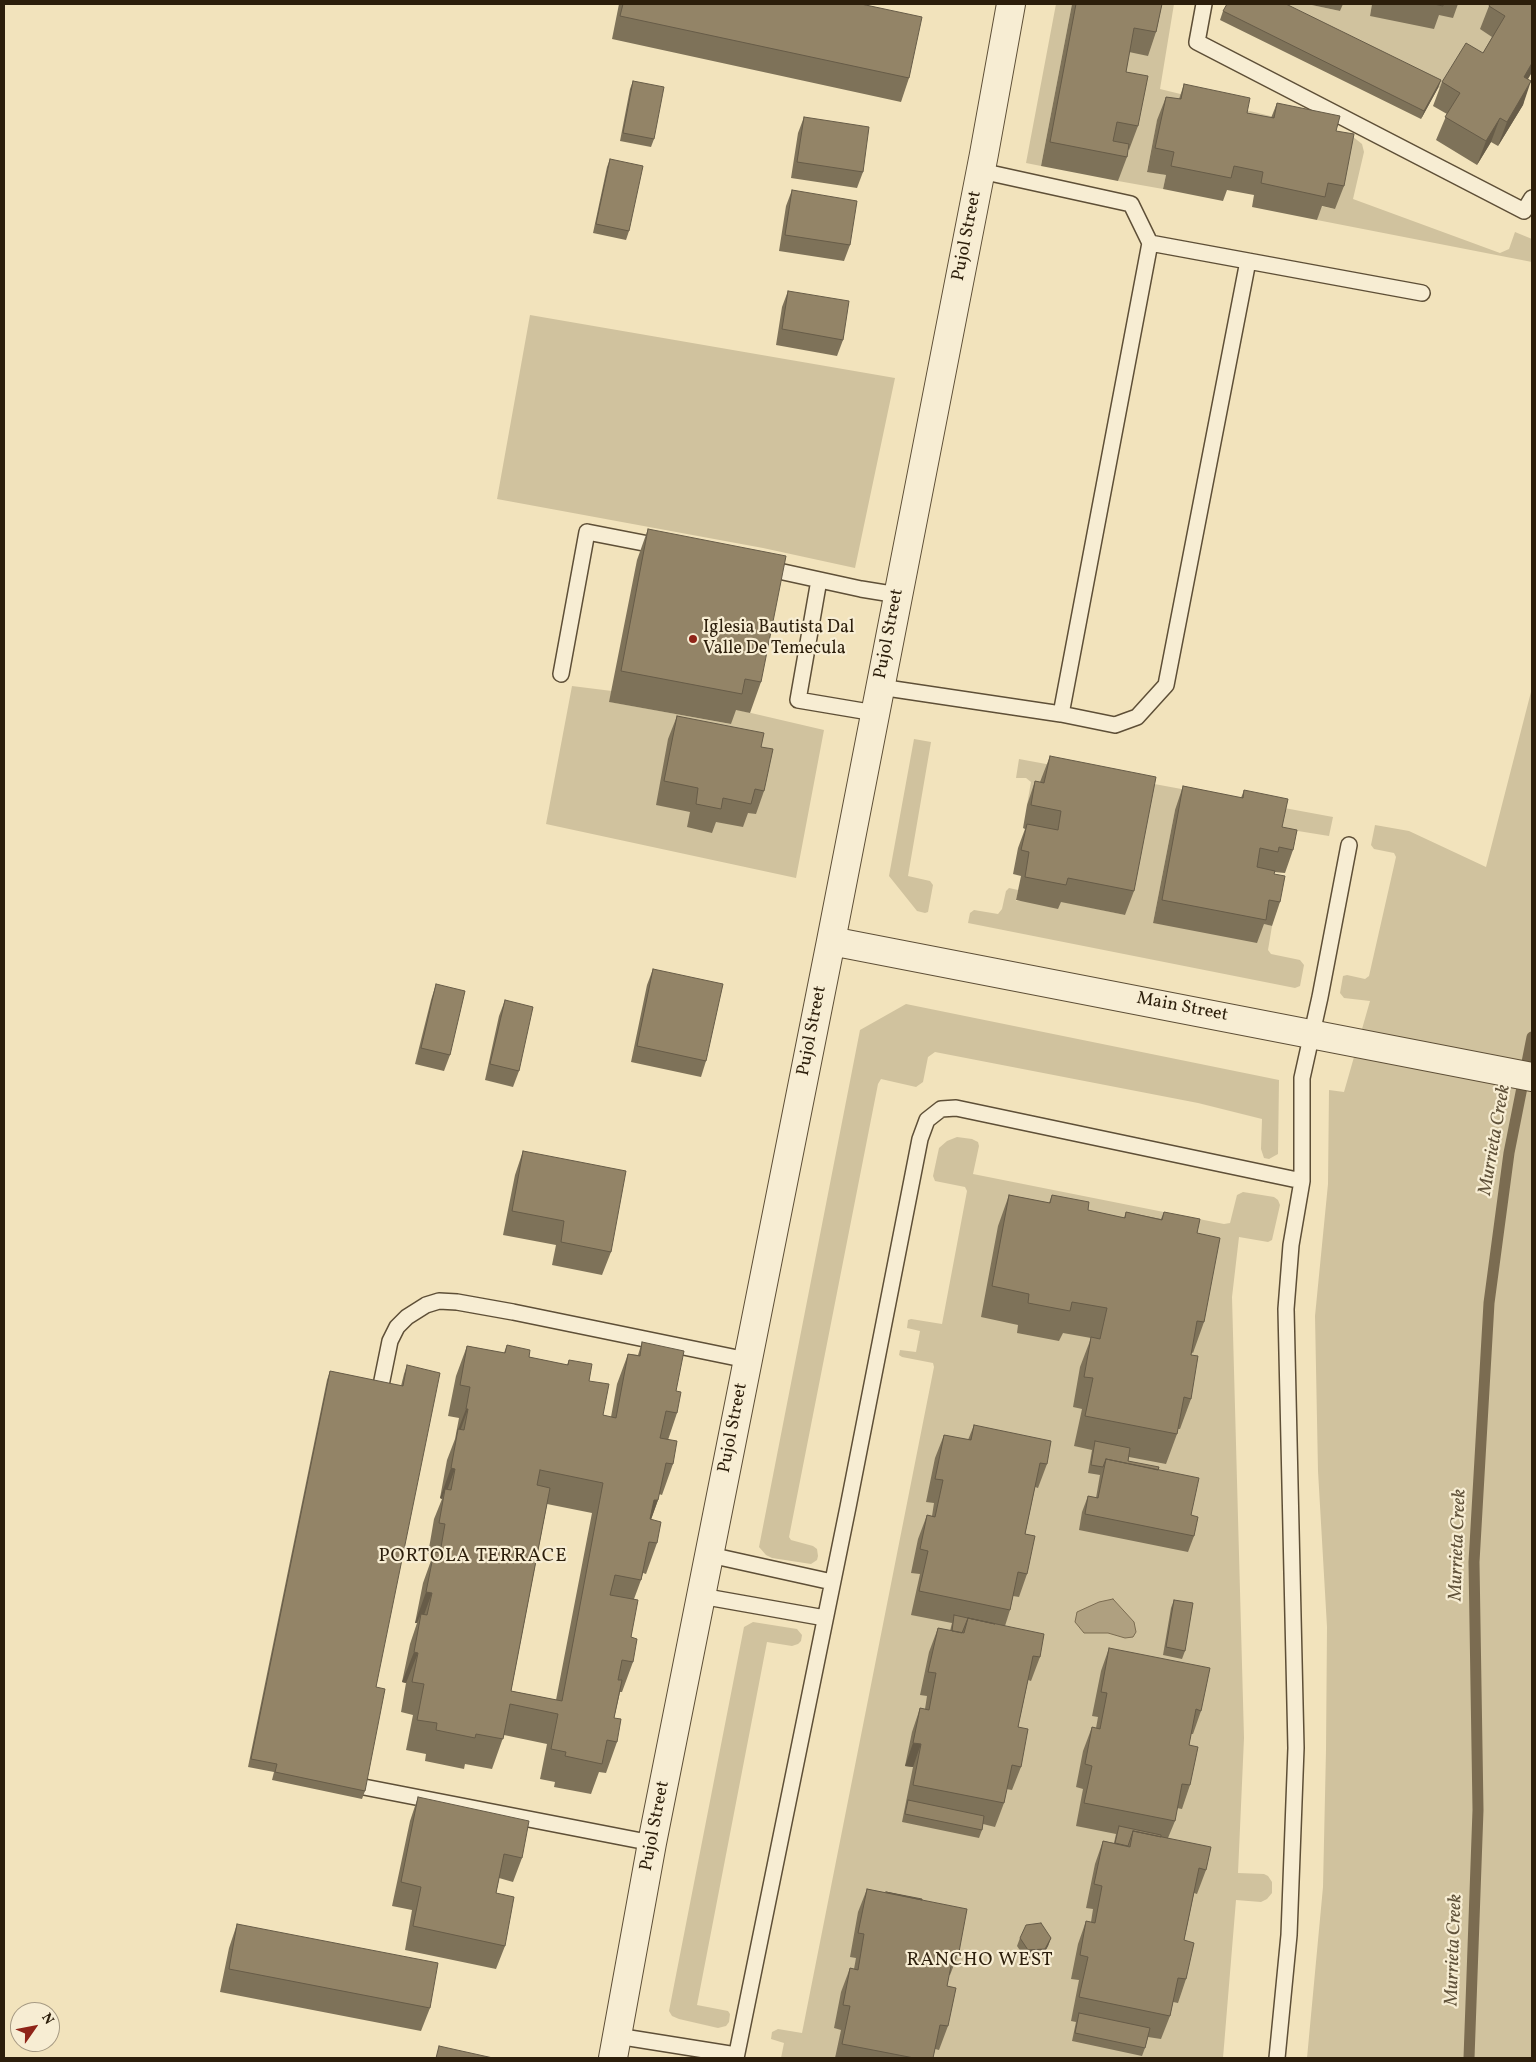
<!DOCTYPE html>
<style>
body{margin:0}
#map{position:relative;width:1536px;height:2062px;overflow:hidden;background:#f2e3bc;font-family:Vollkorn,serif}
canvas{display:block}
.frame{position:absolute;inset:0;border:5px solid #2c1e0b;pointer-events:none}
.north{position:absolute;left:10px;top:2002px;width:50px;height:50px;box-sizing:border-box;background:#f7edd3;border:1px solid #a69a83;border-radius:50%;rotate:57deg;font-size:14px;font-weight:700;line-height:20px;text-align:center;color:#2c1e0b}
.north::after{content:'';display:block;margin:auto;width:18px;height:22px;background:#8f2418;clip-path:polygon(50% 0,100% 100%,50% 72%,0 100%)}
</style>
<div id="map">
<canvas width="1536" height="2062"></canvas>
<div class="frame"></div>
<div class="north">N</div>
</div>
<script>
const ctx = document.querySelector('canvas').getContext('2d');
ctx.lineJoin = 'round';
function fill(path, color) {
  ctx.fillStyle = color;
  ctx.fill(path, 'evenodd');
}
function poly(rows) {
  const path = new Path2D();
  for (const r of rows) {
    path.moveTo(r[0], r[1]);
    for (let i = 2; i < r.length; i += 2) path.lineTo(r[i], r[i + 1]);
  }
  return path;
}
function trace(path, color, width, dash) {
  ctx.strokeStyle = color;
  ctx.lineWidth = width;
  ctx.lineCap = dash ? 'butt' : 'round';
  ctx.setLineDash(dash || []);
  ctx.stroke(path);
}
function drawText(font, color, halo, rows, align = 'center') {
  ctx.font = font + ' Vollkorn,serif';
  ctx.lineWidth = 4.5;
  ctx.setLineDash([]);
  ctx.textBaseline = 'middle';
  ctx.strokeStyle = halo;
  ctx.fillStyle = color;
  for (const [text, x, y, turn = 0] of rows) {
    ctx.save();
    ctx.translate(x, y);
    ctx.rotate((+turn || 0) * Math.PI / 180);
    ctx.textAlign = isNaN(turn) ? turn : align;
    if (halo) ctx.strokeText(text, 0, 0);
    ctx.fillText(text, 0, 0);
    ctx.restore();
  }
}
fill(poly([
 [1056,4,1072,4,1041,166,1026,163],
 [1136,4,1174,4,1160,89,1352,136,1362,144,1364,152,1353,199,1500,253,1509,249,1515,232,1532,239,1532,262,1317,220,1320,206,1335,209,1157,121,1147,171,1166,175,1163,189,1118,181,1121,168,1117,95],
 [1266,4,1307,4,1340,11,1342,4,1372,4,1370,16,1437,15,1456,4,1496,4,1497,40,1474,77,1443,90],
 [530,315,895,378,855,568,763,548,497,499],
 [572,686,612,691,610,702,731,724,734,709,824,730,796,878,546,824],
 [1532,688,1532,2058,1307,2058,1323,1887,1326,1750,1327,1627,1318,1471,1315,1316,1328,1184,1329,1090,1344,1092,1370,1001,1344,998,1340,993,1343,976,1347,975,1365,979,1369,976,1396,857,1394,853,1374,849,1371,845,1375,825,1409,831,1486,867],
 [914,739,931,742,908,876,930,881,933,885,928,912,925,913,917,911,889,876],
 [1019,759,1333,817,1329,836,1298,831,1292,835,1175,810,1153,923,1261,923,1272,926,1268,950,1271,954,1300,960,1304,965,1300,986,1295,988,968,923,970,913,974,910,998,914,1002,909,1006,891,1009,888,1018,890,1016,901,1060,901,1125,915,1036,807,1027,805,1031,782,1026,778,1016,778],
 [906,1004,1279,1080,1278,1154,1269,1159,1264,1158,1261,1149,1262,1119,1198,1103,935,1052,928,1057,923,1082,916,1087,881,1079,878,1084,789,1537,791,1540,813,1546,817,1549,818,1556,817,1560,811,1564,772,1558,766,1555,759,1547,860,1030],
 [957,1137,972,1139,978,1142,979,1146,973,1174,1224,1224,1230,1223,1237,1195,1243,1192,1274,1197,1278,1200,1280,1205,1272,1240,1268,1242,1239,1237,1232,1297,1244,1738,1238,1873,1264,1874,1268,1876,1272,1882,1272,1893,1267,1899,1261,1902,1236,1900,1223,2058,781,2058,784,2043,771,2039,772,2032,778,2029,802,2033,934,1367,933,1363,902,1357,899,1355,900,1350,916,1352,920,1331,907,1328,908,1320,911,1319,942,1324,967,1191,965,1187,935,1181,933,1176,939,1148,947,1141],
 [753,1622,797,1629,802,1635,801,1641,798,1644,792,1646,767,1642,697,2005,728,2011,730,2014,729,2022,726,2026,718,2028,679,2019,672,2016,669,2011,744,1627]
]), '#d0c29e');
const water = poly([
 [1113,1599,1134,1622,1136,1632,1133,1637,1125,1638,1108,1633,1084,1633,1075,1622,1077,1612,1099,1602,1113,1599]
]);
fill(water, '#afa080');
trace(water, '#7b6c51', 1);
trace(poly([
 [1469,2058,1478,1810,1474,1562,1489,1303,1509,1153,1532,1037]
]), '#7b6c51', 11);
const service = poly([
 [1204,4,1197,42,1524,211,1532,198],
 [981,171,1131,204,1150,243,1422,293],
 [765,568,861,589,898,595],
 [819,580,798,700,875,713],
 [561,674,587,532,664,547],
 [880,687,1061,714,1150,243],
 [1061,714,1115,725,1137,717,1166,685,1248,261],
 [1302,1181,1302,1078,1320,997,1349,845],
 [378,1400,390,1341,397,1327,407,1317,426,1305,439,1301,457,1302,513,1312,747,1360],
 [710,1555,832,1582],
 [701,1596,825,1618],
 [364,1787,652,1843],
 [617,2036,736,2055],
 [736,2058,848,1507,920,1139,927,1120,941,1109,956,1108,1302,1181,1291,1245,1286,1309,1296,1748,1289,1935,1277,2058]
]);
const tertiary = poly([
 [831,941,1532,1077],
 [613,2058,652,1843,831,941,984,154,1011,4]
]);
trace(service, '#5e4f37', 18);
trace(tertiary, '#5e4f37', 30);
trace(service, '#f7edd3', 15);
trace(tertiary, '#f7edd3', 28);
fill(poly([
 [619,4,861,4,909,78,901,102,612,39],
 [1072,4,1162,4,1156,32,1148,56,1129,52,1126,72,1138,126,1129,150,1128,149,1127,157,1118,181,1041,166],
 [1307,4,1343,4,1340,11],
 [1369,4,1458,4,1453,18,1439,15,1434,29,1370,16,1372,4],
 [1532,4,1532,72,1528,79,1523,105,1498,146,1491,142,1477,165,1436,140,1447,114,1433,106,1442,82,1483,53,1492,37,1480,29,1489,6],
 [1223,11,1441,80,1438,88,1421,119,1220,20],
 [633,81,654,139,651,147,620,141,630,89],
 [1184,84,1247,113,1271,118,1277,103,1336,131,1344,186,1335,209,1322,206,1317,220,1252,207,1254,195,1227,190,1223,201,1163,189,1166,175,1147,172,1157,120,1166,97,1179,99],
 [804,117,863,172,857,188,791,178,798,133],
 [610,159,629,231,626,240,593,233,607,167],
 [792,190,850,245,844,261,779,251,786,206],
 [788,291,843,340,837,356,776,345,782,307],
 [648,529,761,682,750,713,736,710,731,724,609,702,637,560],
 [677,716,761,747,764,791,756,814,748,813,743,827,716,822,712,833,687,827,690,812,656,805,668,739],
 [1050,756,1134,891,1125,915,1061,902,1058,909,1016,900,1021,876,1013,874,1018,848,1025,829,1023,828,1027,805,1035,781,1040,782],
 [1183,786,1241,798,1244,790,1282,827,1293,850,1285,873,1274,872,1274,874,1280,902,1272,926,1264,924,1257,943,1153,923,1175,810],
 [653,969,706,1061,701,1077,631,1062,647,985],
 [436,984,450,1055,444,1071,415,1064,431,1000],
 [505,1000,519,1071,513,1087,485,1080,499,1016],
 [523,1151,611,1252,602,1275,552,1265,556,1245,503,1235,515,1175],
 [1009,1195,1049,1203,1052,1195,1088,1210,1124,1218,1126,1212,1161,1219,1164,1212,1197,1233,1204,1322,1193,1353,1191,1352,1191,1399,1180,1429,1178,1429,1177,1434,1166,1464,1129,1457,1128,1461,1158,1470,1191,1515,1194,1536,1188,1552,1079,1530,1082,1512,1088,1496,1096,1498,1100,1475,1088,1473,1092,1450,1074,1446,1082,1409,1073,1407,1080,1367,1091,1338,1063,1333,1059,1341,1017,1333,1018,1325,981,1317,998,1226],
 [642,1342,676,1391,677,1413,668,1440,673,1464,662,1495,659,1494,658,1500,651,1519,657,1543,646,1574,643,1573,641,1580,634,1599,631,1637,633,1662,622,1692,620,1692,614,1718,617,1742,606,1773,599,1772,591,1794,554,1787,555,1782,540,1779,547,1744,504,1735,492,1769,465,1764,464,1769,425,1761,426,1754,406,1750,413,1715,401,1712,406,1683,402,1682,410,1644,417,1623,415,1623,423,1583,433,1555,428,1554,434,1519,442,1499,440,1498,447,1460,455,1439,459,1418,448,1416,456,1376,467,1346,504,1353,507,1345,529,1357,567,1365,569,1360,589,1381,603,1415,611,1417,617,1384,628,1354,638,1355],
 [547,1504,592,1513,556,1700,511,1691],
 [407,1365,376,1687,365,1791,362,1799,272,1780,274,1772,248,1767,327,1380,330,1371,401,1386,404,1374],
 [974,1425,1047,1464,1038,1488,1035,1487,1025,1534,1027,1574,1019,1597,1013,1596,1010,1610,1005,1626,1040,1657,1031,1681,1028,1680,1018,1727,1021,1767,1012,1790,1006,1789,1004,1803,995,1827,983,1824,982,1830,979,1838,902,1822,913,1767,905,1766,912,1732,920,1708,925,1709,927,1696,920,1695,929,1652,938,1628,950,1631,952,1623,911,1615,920,1574,911,1573,918,1539,927,1515,932,1516,934,1503,926,1502,935,1458,944,1435,968,1440],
 [1174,1600,1185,1651,1182,1659,1163,1655,1171,1608],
 [1109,1648,1201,1711,1193,1734,1191,1734,1189,1745,1190,1785,1182,1809,1177,1808,1175,1821,1168,1838,1206,1870,1197,1894,1194,1893,1184,1940,1186,1979,1178,2003,1173,2002,1170,2016,1161,2039,1148,2037,1145,2048,1142,2056,1072,2041,1076,2022,1071,2021,1079,1980,1071,1979,1078,1944,1086,1921,1091,1922,1093,1909,1086,1908,1095,1864,1103,1841,1114,1843,1116,1834,1076,1826,1083,1789,1076,1787,1083,1751,1092,1727,1096,1728,1098,1717,1092,1716,1101,1671],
 [418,1797,522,1858,513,1882,499,1878,496,1893,505,1946,496,1969,405,1950,412,1910,392,1906,410,1821],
 [867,1889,922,1900,959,1952,950,1975,949,1975,947,1986,948,2026,939,2050,935,2049,933,2058,835,2058,841,2030,834,2028,841,1992,850,1968,854,1969,856,1958,850,1957,858,1912],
 [237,1924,430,2008,421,2031,220,1992,229,1948],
 [1020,1938,1051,1938,1048,1946,1042,1957,1025,1958,1017,1946]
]), '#7e7259');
fill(poly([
 [1532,63,1532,72,1515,100,1524,77],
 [1441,80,1438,88,1421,119,1424,111],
 [1531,81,1523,105,1498,146,1507,122],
 [1500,118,1491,142,1477,165,1486,141],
 [466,1409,468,1409,457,1440,458,1430],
 [451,1468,455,1469,444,1499,445,1489,442,1499,440,1498],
 [654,1500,658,1500,647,1531],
 [426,1592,432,1593,421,1623,421,1614,417,1623,415,1623],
 [414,1652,418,1653,406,1683,402,1682],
 [913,1743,921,1744,913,1767,905,1766],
 [1051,1938,1048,1946,1042,1957,1025,1958,1028,1950]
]), '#675c48');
const building = poly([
 [623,4,861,4,922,17,909,78,620,16,623,4],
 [1076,4,1162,4,1156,32,1134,28,1126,72,1148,76,1138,126,1117,122,1113,141,1129,144,1127,157,1050,142,1076,4],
 [1227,4,1286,4,1441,80,1424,111,1223,11,1227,4],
 [1434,4,1443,4,1443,6,1434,4],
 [1490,4,1532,4,1532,63,1524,77,1531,81,1507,122,1500,118,1486,141,1445,117,1460,93,1442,82,1466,43,1483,53,1505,16,1489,6,1490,4],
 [633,81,664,87,654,139,623,133,633,81],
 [1184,84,1250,98,1247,113,1274,118,1277,103,1340,116,1336,131,1354,134,1344,186,1328,183,1325,197,1261,183,1263,172,1234,166,1231,178,1171,166,1174,152,1155,148,1166,97,1181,99,1184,84],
 [804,117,869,127,863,172,797,162,804,117],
 [610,159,643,166,629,231,596,224,610,159],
 [792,190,857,201,850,245,785,235,792,190],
 [788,291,849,301,843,340,782,329,788,291],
 [648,529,786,556,761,682,745,679,742,694,621,671,648,529],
 [677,716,764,733,761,747,773,749,764,791,755,789,751,804,723,798,721,809,696,804,698,788,664,781,677,716],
 [1050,756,1156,777,1134,891,1068,878,1066,885,1025,877,1029,852,1021,850,1027,824,1058,830,1061,811,1031,805,1035,781,1044,783,1050,756],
 [1183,786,1243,798,1244,790,1288,799,1282,827,1297,830,1293,850,1279,847,1278,852,1260,848,1257,867,1275,871,1274,874,1285,876,1280,902,1269,900,1266,920,1162,900,1183,786],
 [653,969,723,984,706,1061,637,1046,653,969],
 [436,984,465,991,450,1055,421,1048,436,984],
 [505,1000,533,1007,519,1071,490,1064,505,1000],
 [523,1151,626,1171,611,1252,561,1242,564,1221,512,1211,523,1151],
 [1009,1195,1050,1203,1052,1195,1089,1202,1088,1210,1125,1218,1126,1212,1162,1220,1164,1212,1200,1219,1197,1233,1220,1238,1204,1322,1197,1321,1191,1355,1198,1356,1191,1399,1184,1397,1177,1434,1085,1416,1093,1378,1084,1377,1091,1337,1100,1339,1107,1308,1072,1302,1070,1311,1028,1303,1029,1294,992,1286,1009,1195],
 [642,1342,684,1351,676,1391,681,1392,677,1413,666,1411,660,1438,677,1441,673,1464,666,1463,658,1500,654,1500,650,1519,661,1522,657,1543,649,1542,641,1580,615,1575,610,1595,638,1600,631,1637,637,1639,633,1662,622,1660,618,1680,622,1680,614,1718,621,1719,617,1742,607,1740,602,1764,565,1756,566,1752,551,1749,558,1714,510,1704,503,1739,476,1734,475,1738,436,1730,437,1723,417,1720,424,1684,412,1682,418,1653,414,1652,421,1614,427,1615,432,1593,426,1592,434,1552,440,1553,445,1524,439,1523,445,1489,451,1490,455,1469,451,1468,458,1429,464,1430,468,1409,466,1409,470,1387,460,1385,467,1346,505,1353,507,1345,530,1350,529,1357,568,1365,569,1360,592,1364,589,1381,609,1384,603,1415,616,1418,628,1354,640,1356,642,1342],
 [540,1470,603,1483,562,1701,511,1691,550,1488,537,1485,540,1470],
 [407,1365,440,1373,376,1687,385,1689,365,1791,275,1772,277,1764,251,1759,330,1371,403,1386,407,1365],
 [974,1425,1051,1441,1047,1464,1040,1463,1025,1534,1035,1536,1027,1574,1018,1572,1010,1610,919,1591,928,1551,920,1549,927,1515,935,1517,943,1480,935,1479,944,1435,971,1440,974,1425],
 [1095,1441,1130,1448,1128,1461,1159,1467,1158,1470,1106,1459,1103,1467,1091,1465,1095,1441],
 [1106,1459,1199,1478,1191,1515,1198,1517,1194,1536,1085,1514,1088,1496,1098,1498,1106,1459],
 [1174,1600,1193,1603,1185,1651,1166,1647,1174,1600],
 [954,1615,995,1624,968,1618,962,1633,952,1631,954,1615],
 [968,1618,1044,1634,1040,1657,1033,1656,1018,1727,1028,1729,1021,1767,1012,1765,1004,1803,913,1785,921,1744,913,1743,920,1708,929,1710,936,1673,928,1672,938,1628,964,1633,968,1618],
 [1109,1648,1210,1668,1201,1711,1196,1709,1189,1745,1198,1747,1190,1785,1182,1784,1175,1821,1084,1803,1092,1766,1085,1764,1092,1727,1100,1729,1107,1693,1101,1692,1109,1648],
 [418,1797,529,1821,522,1858,504,1854,496,1893,514,1897,505,1946,413,1926,421,1887,401,1882,418,1797],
 [908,1800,984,1816,982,1830,905,1814,908,1800],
 [1119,1826,1161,1835,1161,1837,1133,1831,1128,1846,1115,1843,1119,1826],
 [1133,1831,1211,1847,1206,1870,1199,1868,1184,1940,1194,1943,1186,1979,1178,1978,1170,2016,1079,1997,1088,1957,1080,1955,1086,1921,1095,1923,1102,1886,1094,1884,1103,1841,1130,1847,1133,1831],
 [867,1889,967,1909,959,1952,954,1951,947,1986,956,1988,948,2026,940,2025,933,2058,914,2058,842,2044,850,2006,843,2005,850,1968,858,1970,864,1934,858,1933,867,1889],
 [886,1892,922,1899,922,1900,886,1892],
 [1041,1923,1051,1938,1045,1949,1028,1950,1020,1938,1026,1925,1041,1923],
 [237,1924,438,1963,430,2008,229,1969,237,1924],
 [1079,2013,1150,2028,1145,2048,1075,2033,1079,2013],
 [439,2046,493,2058,436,2058,439,2046]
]);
fill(building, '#938467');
trace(building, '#675c48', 1);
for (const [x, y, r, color] of [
 [693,639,5,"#8f2418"]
]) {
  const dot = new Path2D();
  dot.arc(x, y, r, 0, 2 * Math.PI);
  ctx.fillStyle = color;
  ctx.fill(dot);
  trace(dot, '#f7edd3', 2);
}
drawText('18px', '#2c1e0b', '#f7edd3', [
 ["Pujol Street",968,236,-79],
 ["Pujol Street",890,634,-79],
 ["Main Street",1182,1008,11],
 ["Pujol Street",813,1031,-79],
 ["Pujol Street",734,1428,-79],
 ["Pujol Street",656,1826,-79]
]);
drawText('18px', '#2c1e0b', '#f7edd3', [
 ["Iglesia Bautista Dal",703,629],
 ["Valle De Temecula",703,650]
], 'left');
drawText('italic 19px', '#60523a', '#f7edd3', [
 ["Murrieta Creek",1496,1140,-80],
 ["Murrieta Creek",1459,1545,-88],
 ["Murrieta Creek",1455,1950,-88]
]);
ctx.letterSpacing = '1px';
drawText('19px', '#2c1e0b', '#f7edd3', [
 ["PORTOLA TERRACE",473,1558],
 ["RANCHO WEST",980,1962]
]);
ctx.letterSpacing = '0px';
</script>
